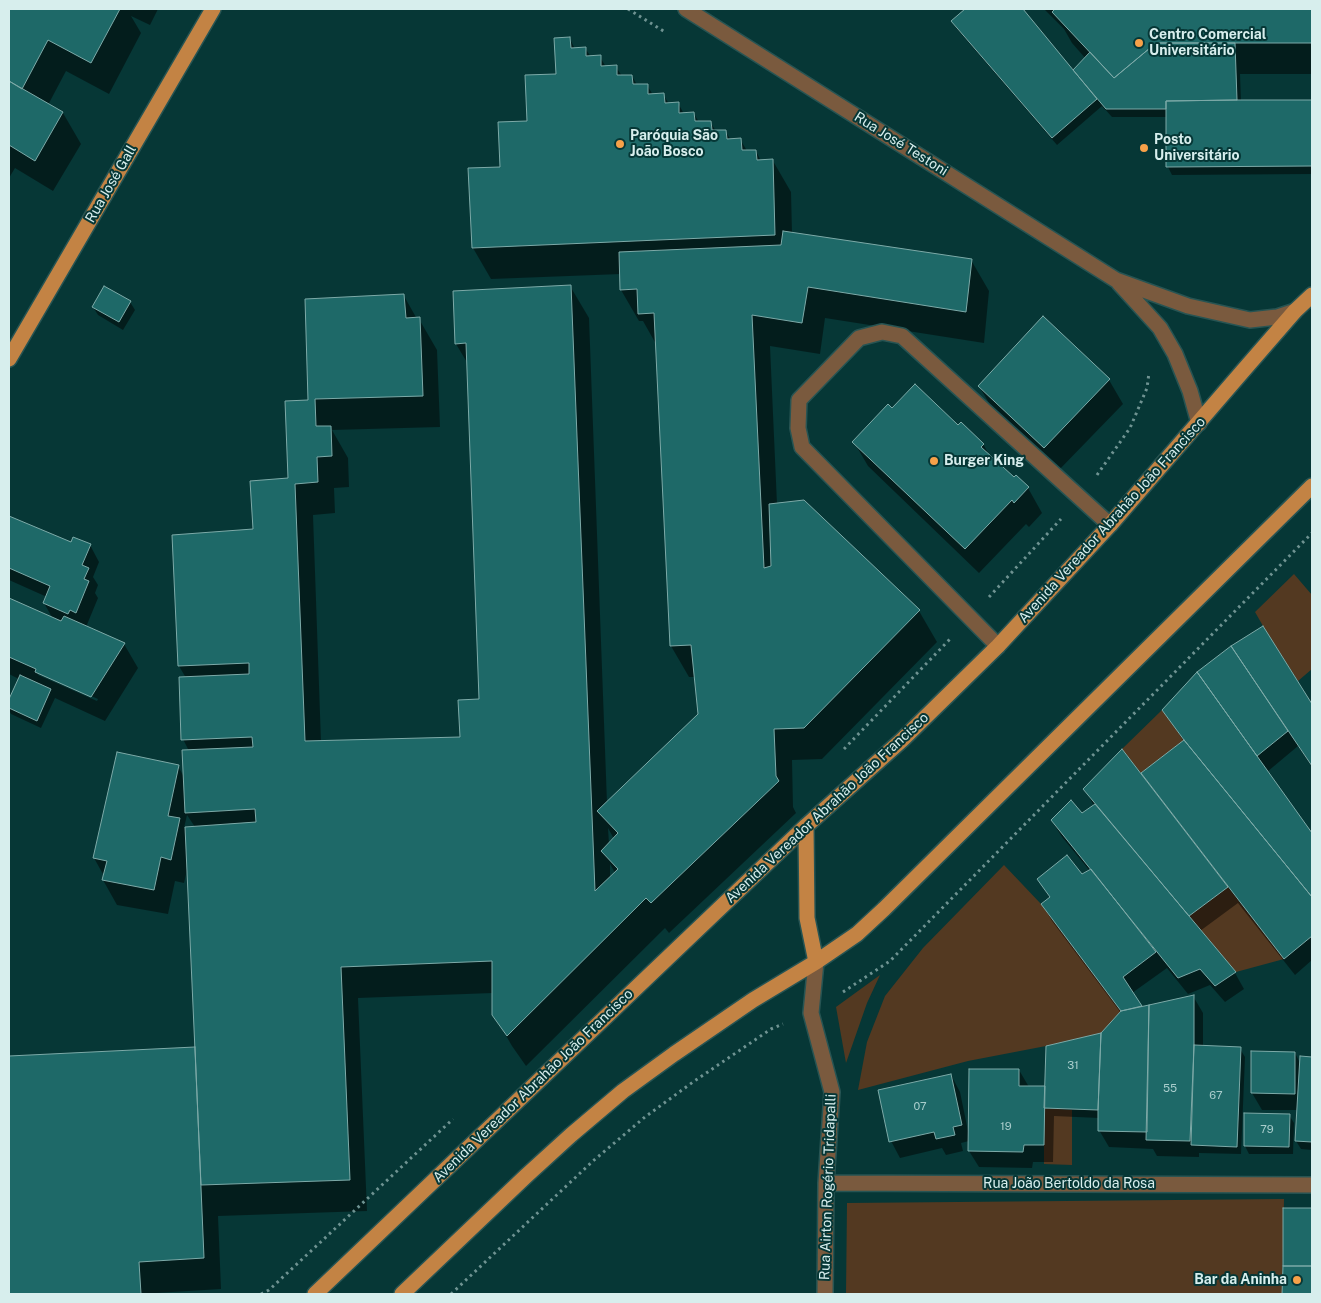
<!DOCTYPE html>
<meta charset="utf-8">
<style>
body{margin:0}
#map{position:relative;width:1321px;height:1303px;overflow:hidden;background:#063736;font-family:"Public Sans",sans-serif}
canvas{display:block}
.frame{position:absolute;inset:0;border:10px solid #d7eeed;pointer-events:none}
</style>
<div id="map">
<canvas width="1321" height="1303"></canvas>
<div class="frame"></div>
</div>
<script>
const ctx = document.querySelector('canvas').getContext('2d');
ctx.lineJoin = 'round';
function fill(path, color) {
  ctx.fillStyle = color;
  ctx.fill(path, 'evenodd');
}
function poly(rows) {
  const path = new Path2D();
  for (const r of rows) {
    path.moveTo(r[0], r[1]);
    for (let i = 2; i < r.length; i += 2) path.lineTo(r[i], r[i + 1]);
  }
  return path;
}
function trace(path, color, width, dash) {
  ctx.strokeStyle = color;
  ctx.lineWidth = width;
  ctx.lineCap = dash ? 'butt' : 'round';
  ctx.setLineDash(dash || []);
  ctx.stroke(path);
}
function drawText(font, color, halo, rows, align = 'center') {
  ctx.font = font + ' "Public Sans",sans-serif';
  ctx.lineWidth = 4;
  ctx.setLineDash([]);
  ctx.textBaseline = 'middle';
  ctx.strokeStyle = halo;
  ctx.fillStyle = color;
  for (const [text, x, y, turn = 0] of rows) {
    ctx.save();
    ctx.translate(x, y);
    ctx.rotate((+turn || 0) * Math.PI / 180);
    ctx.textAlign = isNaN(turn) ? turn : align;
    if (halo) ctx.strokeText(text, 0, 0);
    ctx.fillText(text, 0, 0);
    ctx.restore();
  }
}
fill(poly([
 [1294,574,1312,595,1312,669,1298,681,1263,626,1255,612],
 [1162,710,1184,740,1141,773,1122,749],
 [1004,865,1041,904,1121,1011,1101,1033,1046,1046,968,1061,858,1090,867,1042,885,996,923,948],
 [1228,887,1284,959,1236,972,1189,916],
 [880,975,867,1003,846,1063,836,1007],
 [1044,1108,1072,1110,1072,1165,1044,1164],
 [1284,1199,1282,1294,846,1294,847,1203]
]), '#533921');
fill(poly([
 [9,9,158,9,150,25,131,16,141,33,109,94,66,71,48,105,63,113,81,144,53,191,15,168,9,178],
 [967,9,1021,9,1073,72,1086,59,1072,43,1064,29,1044,9,1312,9,1312,74,1240,74,1241,102,1312,101,1312,174,1172,175,1168,167,1167,117,1112,117,1102,106,1057,145,957,29,952,21],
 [570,39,575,49,585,48,591,57,600,57,606,67,616,67,622,76,632,76,637,85,647,85,653,95,663,94,669,104,678,103,684,114,694,114,699,122,710,122,716,131,725,131,731,140,740,139,747,151,756,151,761,161,773,161,791,192,792,233,971,260,989,291,984,343,825,318,820,354,770,346,777,504,919,611,937,642,822,759,792,760,793,807,796,813,669,933,665,928,526,1066,512,1046,494,1015,493,993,358,998,367,1211,218,1216,221,1289,156,1293,156,1294,9,1294,9,1057,196,1048,187,870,184,883,175,881,168,914,117,905,103,880,104,876,94,858,178,766,184,777,189,751,183,739,186,678,179,666,173,536,254,530,289,479,309,401,404,296,417,319,419,319,437,350,440,427,332,430,348,458,349,487,334,488,335,513,313,515,321,742,461,738,481,700,468,364,456,344,454,292,570,286,589,318,607,803,700,715,696,677,689,677,671,646,656,344,643,321,639,321,621,290,621,274,491,279,473,248,470,169,501,168,557,75],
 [187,815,195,827,184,828],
 [608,828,614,839,609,844],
 [610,864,615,873,610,878],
 [130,302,135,310,123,330,98,315,93,307],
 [1109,380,1123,404,1058,471,993,410,979,386],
 [892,410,958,427,983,444,991,458,1014,479,1016,477,1028,488,1042,513,1029,527,1026,524,979,573,868,466,854,442],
 [9,517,72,544,90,545,99,562,93,577,98,585,95,593,98,598,86,627,124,644,138,668,105,721,55,698,41,728,11,714,9,710,9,702,19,679,9,674,9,600,53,619,44,603,47,597,9,580],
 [38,672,98,699,97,701,38,675],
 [1263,628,1312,706,1312,767,1298,746,1267,772,1312,835,1312,960,1295,975,1238,903,1200,931,1235,973,1244,989,1225,1002,1210,985,1188,994,1167,968,1132,993,1141,1007,1193,996,1203,1013,1203,1047,1240,1049,1245,1057,1241,1154,1199,1153,1199,1157,1157,1156,1153,1149,1109,1147,1099,1130,1099,1118,1054,1116,1053,1162,1033,1162,1032,1168,979,1167,969,1151,969,1141,961,1143,963,1151,946,1155,942,1148,900,1158,891,1141,951,1075,960,1092,968,1131,1019,1070,1029,1087,1044,1087,1102,1034,1121,1013,1052,921,1042,904,1050,898,1039,879,1081,876,1090,871,1062,837,1052,821,1082,815,1094,806,1085,789,1140,774,1184,742,1164,710,1198,673,1232,647],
 [1253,1052,1295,1053,1300,1063,1301,1058,1312,1058,1312,1150,1301,1149,1296,1141,1298,1110,1262,1110,1252,1093],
 [1289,1115,1294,1123,1293,1154,1249,1154,1245,1146],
 [1284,1209,1312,1209,1312,1294,1283,1294]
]), '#0007');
const building = poly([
 [9,9,120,9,91,63,48,40,22,89,9,81,9,9],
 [965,9,1023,9,1097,99,1052,138,951,21,965,9],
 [1055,9,1312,9,1312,43,1156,43,1114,78,1052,12,1055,9],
 [570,37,571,48,586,47,586,56,601,55,601,66,617,65,617,75,632,75,633,84,648,84,648,94,664,93,665,103,679,102,679,113,694,112,695,121,711,121,712,130,726,130,727,139,741,138,742,150,756,150,757,160,773,159,775,235,472,248,468,168,500,167,498,122,527,121,525,75,556,74,554,38,570,37],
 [1156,43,1235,43,1237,100,1166,101,1166,109,1106,109,1073,70,1090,52,1114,78,1156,43],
 [9,81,63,112,35,161,9,145,9,81],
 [1237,100,1312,100,1312,166,1166,167,1166,101,1237,100],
 [783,231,972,259,966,312,808,287,802,323,752,315,764,568,771,566,769,504,804,500,920,610,804,728,774,729,776,776,779,781,651,903,646,898,507,1036,492,1015,492,961,341,967,350,1180,201,1185,185,827,256,822,255,809,185,813,182,750,253,747,252,737,181,740,179,677,249,674,249,663,178,666,172,535,253,529,250,481,288,478,285,401,308,400,305,299,404,294,406,318,420,317,423,396,315,399,316,426,331,426,332,456,317,457,318,482,295,484,305,741,460,737,458,700,479,699,466,343,455,344,453,291,571,285,595,891,618,869,601,851,618,833,597,811,698,714,691,645,670,646,654,313,638,314,637,289,620,290,619,252,781,245,783,231],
 [104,286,131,301,119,322,92,307,104,286],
 [1043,316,1110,379,1044,448,978,386,1043,316],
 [915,384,958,425,961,422,984,444,981,447,1014,477,1016,475,1029,487,1014,503,1012,500,965,549,852,442,888,404,892,408,915,384],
 [9,516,71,542,73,537,91,544,82,565,89,568,84,579,89,581,76,613,70,610,68,614,43,603,50,586,9,568,9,516],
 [9,598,61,621,64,616,125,643,91,697,35,672,36,669,9,657,9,598],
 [1263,626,1312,704,1312,766,1231,646,1263,626],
 [1231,646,1288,731,1257,756,1197,672,1231,646],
 [1197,672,1312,833,1312,897,1184,740,1162,710,1197,672],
 [20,675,51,689,37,721,9,708,9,699,20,675],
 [1184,740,1312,897,1312,936,1284,959,1141,773,1184,740],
 [1122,749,1228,887,1189,916,1083,789,1122,749],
 [117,752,179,765,168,816,180,818,171,860,161,857,154,890,102,880,107,861,93,858,117,752],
 [1071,800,1082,813,1095,804,1236,972,1215,986,1200,969,1178,978,1051,820,1071,800],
 [1067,855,1082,874,1091,869,1156,952,1123,977,1142,1006,1121,1011,1041,904,1050,897,1037,879,1067,855],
 [1194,995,1194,1045,1190,1141,1146,1140,1149,1005,1194,995],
 [1149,1005,1147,1132,1098,1131,1098,1110,1101,1033,1121,1011,1149,1005],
 [1101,1033,1098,1110,1044,1108,1046,1046,1101,1033],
 [1194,1045,1241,1047,1237,1147,1191,1145,1194,1045],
 [195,1047,204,1258,139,1262,141,1294,9,1294,9,1056,195,1047],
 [1251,1051,1295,1052,1295,1094,1251,1093,1251,1051],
 [1300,1056,1312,1057,1312,1142,1295,1141,1300,1056],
 [969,1069,1019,1069,1019,1086,1045,1086,1044,1145,1024,1145,1023,1152,968,1151,969,1069],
 [951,1074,962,1125,953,1127,955,1135,936,1139,934,1132,889,1142,878,1090,951,1074],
 [1244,1113,1290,1114,1289,1147,1244,1146,1244,1113],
 [1283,1208,1312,1208,1312,1266,1283,1266,1283,1208],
 [1283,1266,1312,1266,1312,1294,1282,1294,1283,1266]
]);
fill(building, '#1e6968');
trace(building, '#7daaa8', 1);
const minor = poly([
 [686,9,1116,280,1188,306,1250,320,1277,317,1295,311],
 [1119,283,1160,328,1175,354,1190,391,1199,423],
 [998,646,802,447,798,428,799,400,859,338,882,332,902,336,1110,525],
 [816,962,811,1013,832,1092,826,1183,825,1294],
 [826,1183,1312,1185]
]);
const major = poly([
 [9,359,213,9],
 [806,826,807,918,816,962],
 [315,1294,806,826,902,740,998,646,1110,525,1242,372,1295,311,1312,295],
 [402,1294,526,1176,571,1135,623,1091,674,1054,753,1000,816,962,857,934,884,909,1312,486]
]);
trace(minor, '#275453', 18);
trace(major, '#275453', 18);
trace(poly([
 [628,9,665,32],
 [1097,475,1130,428,1147,388,1149,373],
 [989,597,1061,519],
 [844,749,951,638],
 [843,992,890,961,1312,533],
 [261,1294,269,1290,453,1119],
 [451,1294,593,1161,645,1117,693,1082,771,1029,783,1024]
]), '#6f9392', 3, [2.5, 4]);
trace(minor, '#7a5a3e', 15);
trace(major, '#c38344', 15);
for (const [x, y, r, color] of [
 [1139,43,5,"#f7a149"],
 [620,144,5,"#f7a149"],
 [1144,148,5,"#f7a149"],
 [934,461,5,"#f7a149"],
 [1297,1280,5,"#f7a149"]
]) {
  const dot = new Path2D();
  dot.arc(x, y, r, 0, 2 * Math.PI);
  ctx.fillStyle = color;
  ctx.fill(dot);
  trace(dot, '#063736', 2);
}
drawText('11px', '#a9cdcc', null, [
 ["31",1073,1066],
 ["55",1170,1089],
 ["67",1216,1096],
 ["07",920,1107],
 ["19",1006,1127],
 ["79",1267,1130]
]);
drawText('bold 14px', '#d7eeed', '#063736', [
 ["Centro Comercial",1149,35],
 ["Universitário",1149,51],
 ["Paróquia São",630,136],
 ["João Bosco",630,152],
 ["Posto",1154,140],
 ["Universitário",1154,156],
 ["Burger King",944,461],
 ["Bar da Aninha",1287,1280,"right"]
], 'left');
drawText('14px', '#d7eeed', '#063736', [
 ["Rua José Testoni",901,144,32],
 ["Rua José Gall",111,184,-60],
 ["Avenida Vereador Abrahão João Francisco",1112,520,-48],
 ["Avenida Vereador Abrahão João Francisco",827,808,-43],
 ["Avenida Vereador Abrahão João Francisco",533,1086,-44],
 ["Rua João Bertoldo da Rosa",1069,1184],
 ["Rua Airton Rogério Tridapalli",828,1187,-88]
]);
</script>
